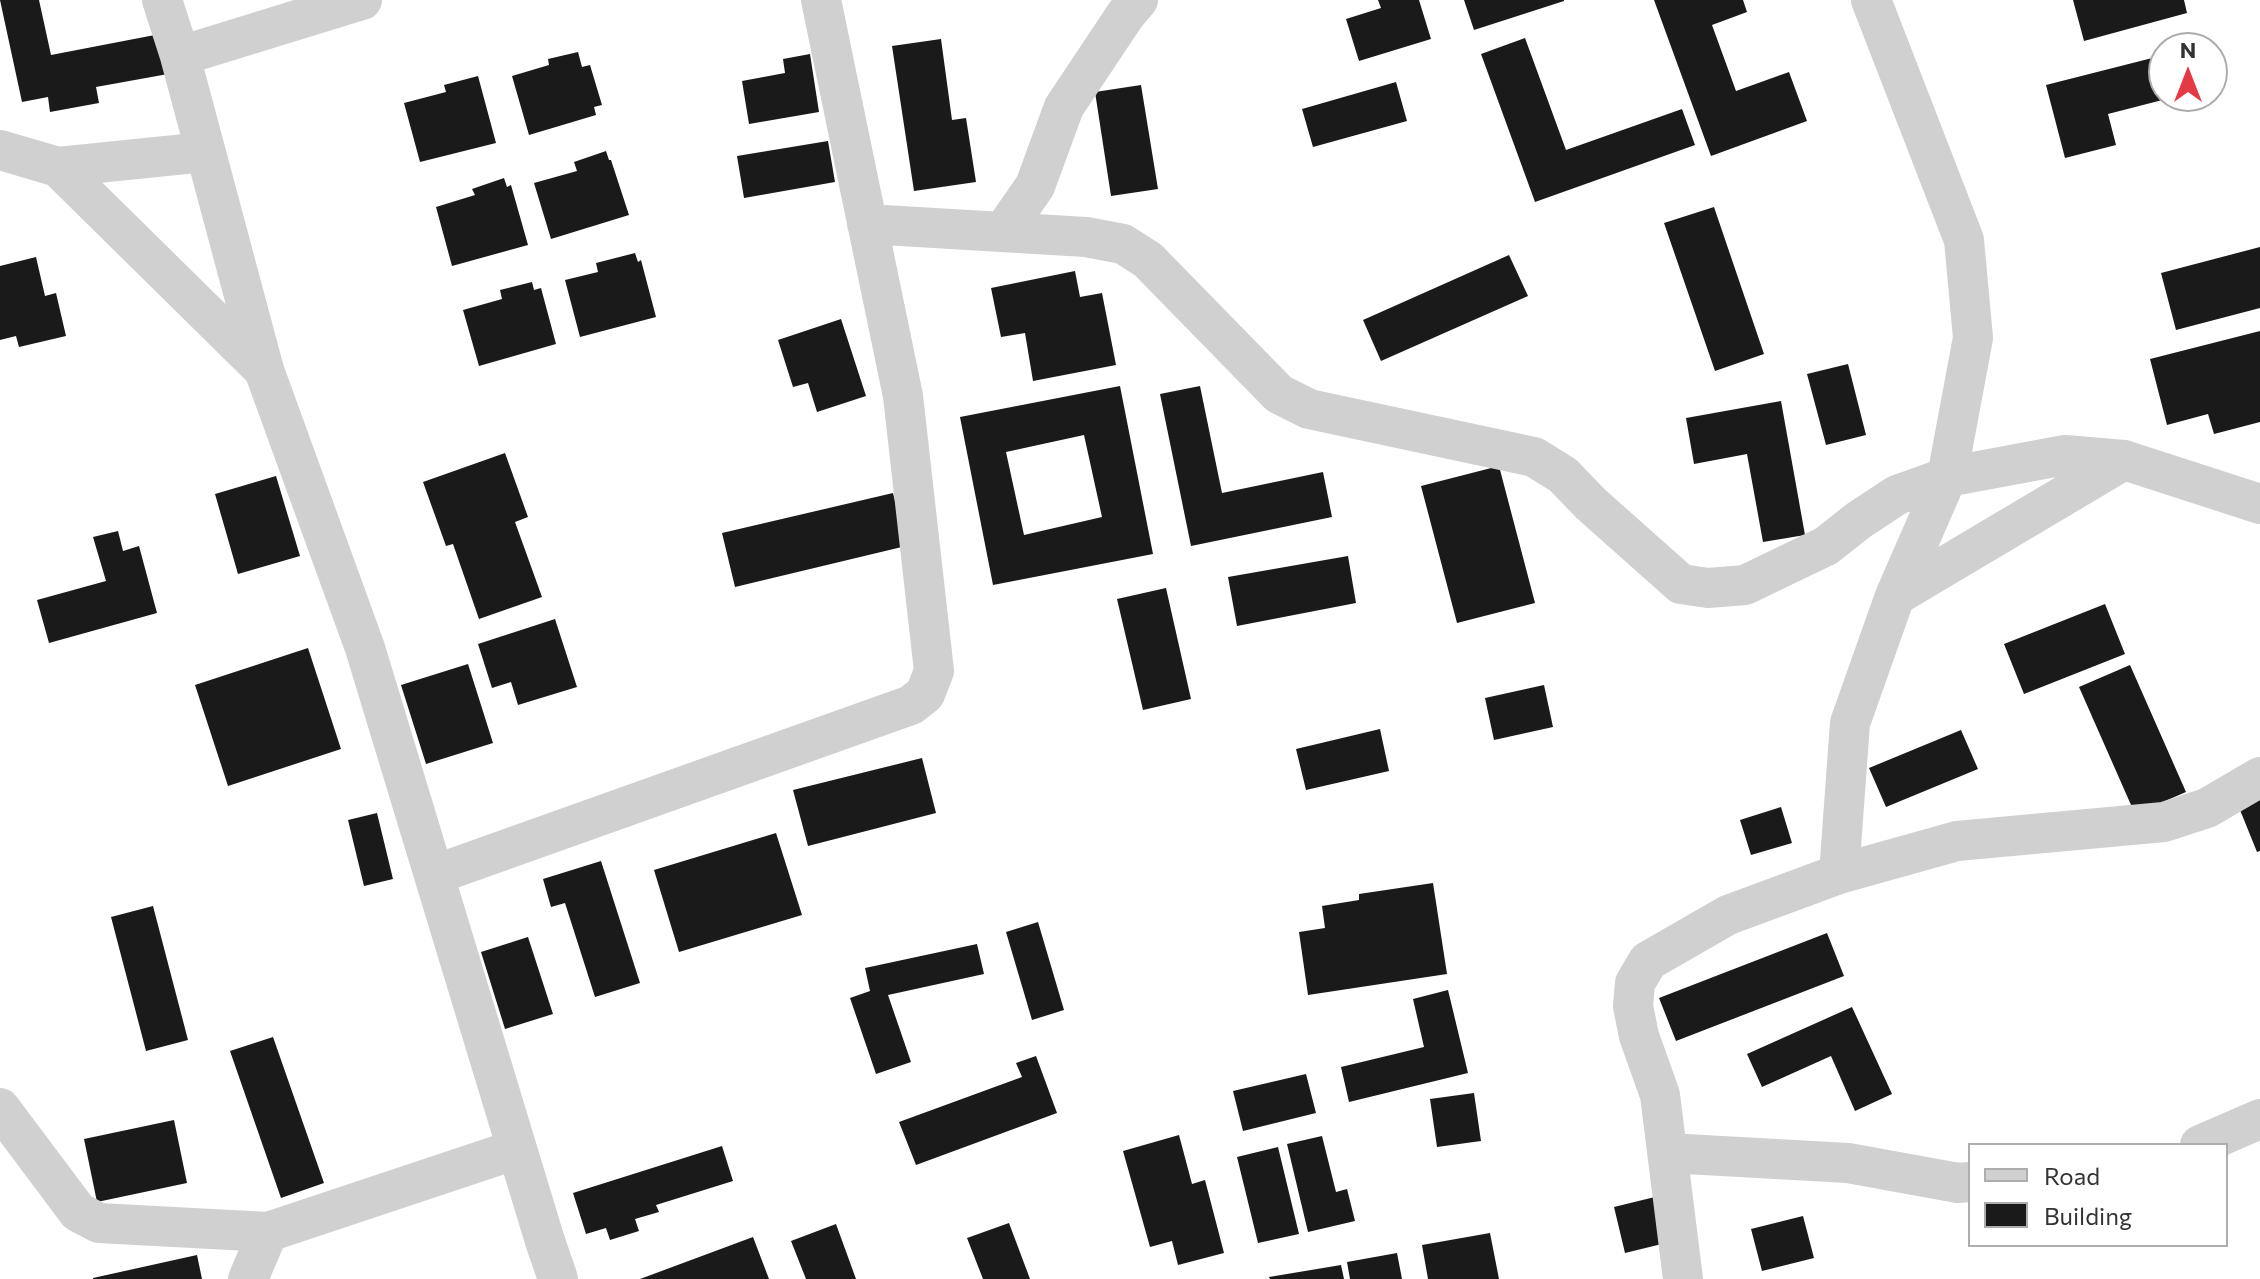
<!DOCTYPE html>
<style>
body{margin:0}
#map{position:relative;width:2260px;height:1279px;overflow:hidden;background:#fff;font-family:Commissioner,sans-serif}
canvas{display:block}
.legend{position:absolute;left:1968px;top:1143px;width:260px;height:104px;box-sizing:border-box;background:#fff;border:2px solid #adadad;margin:0;padding:10px 14px;list-style:none;font-size:24px;color:#333}
.legend li{display:flex;align-items:center;gap:16px;height:40px}
.legend b{width:40px;border:2px solid #adadad}
.north{position:absolute;left:2148px;top:32px;width:80px;height:80px;box-sizing:border-box;background:#fff;border:2px solid #adadad;border-radius:50%;rotate:0deg;font-size:22px;font-weight:700;line-height:32px;text-align:center;color:#333}
.north::after{content:'';display:block;margin:auto;width:28px;height:36px;background:#e63946;clip-path:polygon(50% 0,100% 100%,50% 72%,0 100%)}
</style>
<div id="map">
<canvas width="2260" height="1279"></canvas>
<ul class="legend">
<li><b style="height:10px;background:#d0d0d0"></b>Road</li>
<li><b style="height:22px;background:#1a1a1a"></b>Building</li>
</ul>
<div class="north">N</div>
</div>
<script>
const ctx = document.querySelector('canvas').getContext('2d');
ctx.lineJoin = 'round';
function fill(path, color) {
  ctx.fillStyle = color;
  ctx.fill(path, 'evenodd');
}
function poly(rows) {
  const path = new Path2D();
  for (const r of rows) {
    path.moveTo(r[0], r[1]);
    for (let i = 2; i < r.length; i += 2) path.lineTo(r[i], r[i + 1]);
  }
  return path;
}
function trace(path, color, width, dash) {
  ctx.strokeStyle = color;
  ctx.lineWidth = width;
  ctx.lineCap = dash ? 'butt' : 'round';
  ctx.setLineDash(dash || []);
  ctx.stroke(path);
}
fill(poly([
 [0,0,39,0,51,55,160,34,168,74,96,87,99,103,50,112,48,97,22,102],
 [1378,0,1419,0,1431,39,1359,61,1346,19,1381,8],
 [1464,0,1564,0,1564,1,1474,30],
 [1654,0,1743,0,1747,12,1712,25,1736,91,1789,72,1807,121,1711,156],
 [2073,0,2184,0,2187,13,2084,41],
 [1525,38,1566,150,1682,109,1695,145,1535,202,1481,54],
 [941,39,952,120,966,118,976,182,914,191,892,46],
 [578,52,582,67,590,65,602,105,594,107,596,115,529,135,512,76,549,65,548,59],
 [810,54,819,112,749,124,742,81,785,73,783,59],
 [2164,55,2164,96,2214,96,2214,99,2177,109,2174,97,2108,114,2116,145,2065,158,2046,85],
 [478,76,496,143,420,162,404,103,446,92,444,85],
 [1396,82,1407,121,1313,147,1302,109],
 [1141,85,1158,189,1111,196,1095,92],
 [828,141,835,182,744,198,737,156],
 [606,151,609,160,611,160,629,215,551,239,534,183,577,171,574,162],
 [504,178,507,187,511,185,528,245,452,266,436,207,475,195,472,189],
 [1714,207,1764,354,1715,371,1664,223],
 [2260,247,2260,308,2176,330,2161,273],
 [635,253,638,262,641,260,656,317,580,337,565,280,598,272,596,263],
 [1509,255,1528,296,1381,361,1363,320],
 [36,257,45,296,56,293,66,336,19,347,16,336,0,340,0,266],
 [1075,271,1080,297,1102,293,1116,365,1033,381,1025,333,1001,337,991,288],
 [532,282,534,290,541,288,556,344,479,366,463,310,502,299,500,290],
 [841,319,866,396,817,412,808,383,793,387,778,340],
 [2260,331,2260,422,2214,434,2208,414,2167,425,2150,359],
 [1848,364,1866,435,1826,445,1807,374],
 [1120,386,1153,554,993,585,960,417],
 [1084,435,1102,517,1024,535,1006,452],
 [1200,386,1222,493,1323,472,1332,517,1191,546,1160,394],
 [1781,401,1805,535,1763,542,1747,454,1694,464,1686,418],
 [505,453,528,517,515,522,542,597,479,619,453,544,446,546,423,482],
 [1499,466,1535,603,1457,623,1421,486],
 [276,476,300,556,238,574,215,494],
 [893,493,906,546,735,587,722,533],
 [118,531,123,551,139,546,157,613,49,643,37,600,106,581,93,537],
 [1348,556,1356,603,1237,626,1228,577],
 [1166,588,1191,699,1143,710,1117,599],
 [2105,604,2125,654,2024,694,2004,644],
 [555,619,577,687,518,705,511,682,492,688,478,644],
 [308,648,341,749,228,786,195,685],
 [468,664,493,743,426,764,401,685],
 [2130,665,2186,792,2135,814,2079,687],
 [1544,685,1553,727,1494,740,1485,698],
 [1380,729,1389,771,1306,790,1296,749],
 [1961,730,1978,769,1886,807,1869,768],
 [922,758,936,813,808,846,793,790],
 [2260,796,2260,851,2257,852,2238,805],
 [1781,807,1792,843,1751,855,1740,820],
 [377,813,393,879,364,886,348,820],
 [776,833,802,915,679,952,654,870],
 [601,861,640,983,595,997,565,903,551,907,543,879],
 [1433,883,1447,974,1308,995,1299,932,1325,928,1322,906,1359,900,1359,894],
 [153,906,188,1040,146,1051,111,917],
 [1038,922,1064,1010,1032,1020,1006,932],
 [1827,933,1844,976,1676,1041,1659,998],
 [528,937,553,1014,505,1029,481,952],
 [977,944,984,974,888,995,911,1062,876,1074,850,998,870,991,865,968],
 [1448,990,1468,1073,1349,1102,1341,1067,1424,1047,1413,999],
 [1852,1007,1892,1094,1855,1111,1831,1056,1762,1087,1747,1054],
 [273,1037,324,1183,281,1198,230,1051],
 [1036,1056,1057,1113,916,1165,899,1122,1022,1077,1016,1063],
 [1306,1074,1316,1113,1243,1131,1233,1091],
 [1474,1093,1481,1141,1437,1147,1430,1099],
 [174,1120,187,1183,97,1202,84,1139],
 [1179,1135,1192,1184,1205,1180,1224,1253,1178,1265,1172,1241,1150,1247,1123,1151],
 [1322,1136,1336,1192,1347,1189,1355,1221,1308,1232,1287,1144],
 [722,1146,733,1181,656,1205,659,1212,635,1219,639,1231,610,1240,606,1228,586,1234,573,1193],
 [1278,1147,1299,1234,1258,1243,1237,1157],
 [1663,1195,1674,1241,1625,1253,1614,1207],
 [1803,1216,1814,1258,1762,1271,1751,1229],
 [1009,1223,1030,1279,983,1279,967,1238],
 [836,1224,856,1279,806,1279,791,1241],
 [1490,1233,1499,1279,1428,1279,1422,1245],
 [753,1237,769,1279,640,1279],
 [1397,1253,1402,1279,1350,1279,1347,1262],
 [197,1255,202,1279,93,1279,93,1278],
 [1341,1265,1344,1279,1270,1279,1269,1277]
]), '#1a1a1a');
trace(poly([
 [162,0,180,56,264,370,365,648,545,1241,558,1279],
 [180,56,362,0],
 [0,150,58,167,205,152],
 [58,167,263,369],
 [867,224,1086,237,1123,244,1148,260,1279,394,1309,409,1534,457,1563,475,1591,504,1681,584,1708,588,1745,585,1826,546,1859,520,1897,495,1947,477,2065,455,2124,460,2260,504],
 [1003,232,1035,186,1064,107,1126,14,1138,0],
 [1895,596,2124,460],
 [1839,874,1850,723,1895,596,1947,477,1973,338,1964,240,1871,0],
 [434,875,911,705,925,694,934,671,903,396,821,0],
 [0,1108,78,1212,99,1223,268,1232,517,1149],
 [2200,1145,2260,1119],
 [1668,1153,1848,1163,1958,1183,1970,1182],
 [248,1279,268,1232],
 [1683,1279,1660,1095,1639,1036,1633,1006,1635,983,1648,961,1728,915,1839,874,1957,841,2164,822,2207,808,2260,777]
]), '#d0d0d0', 40);
</script>
